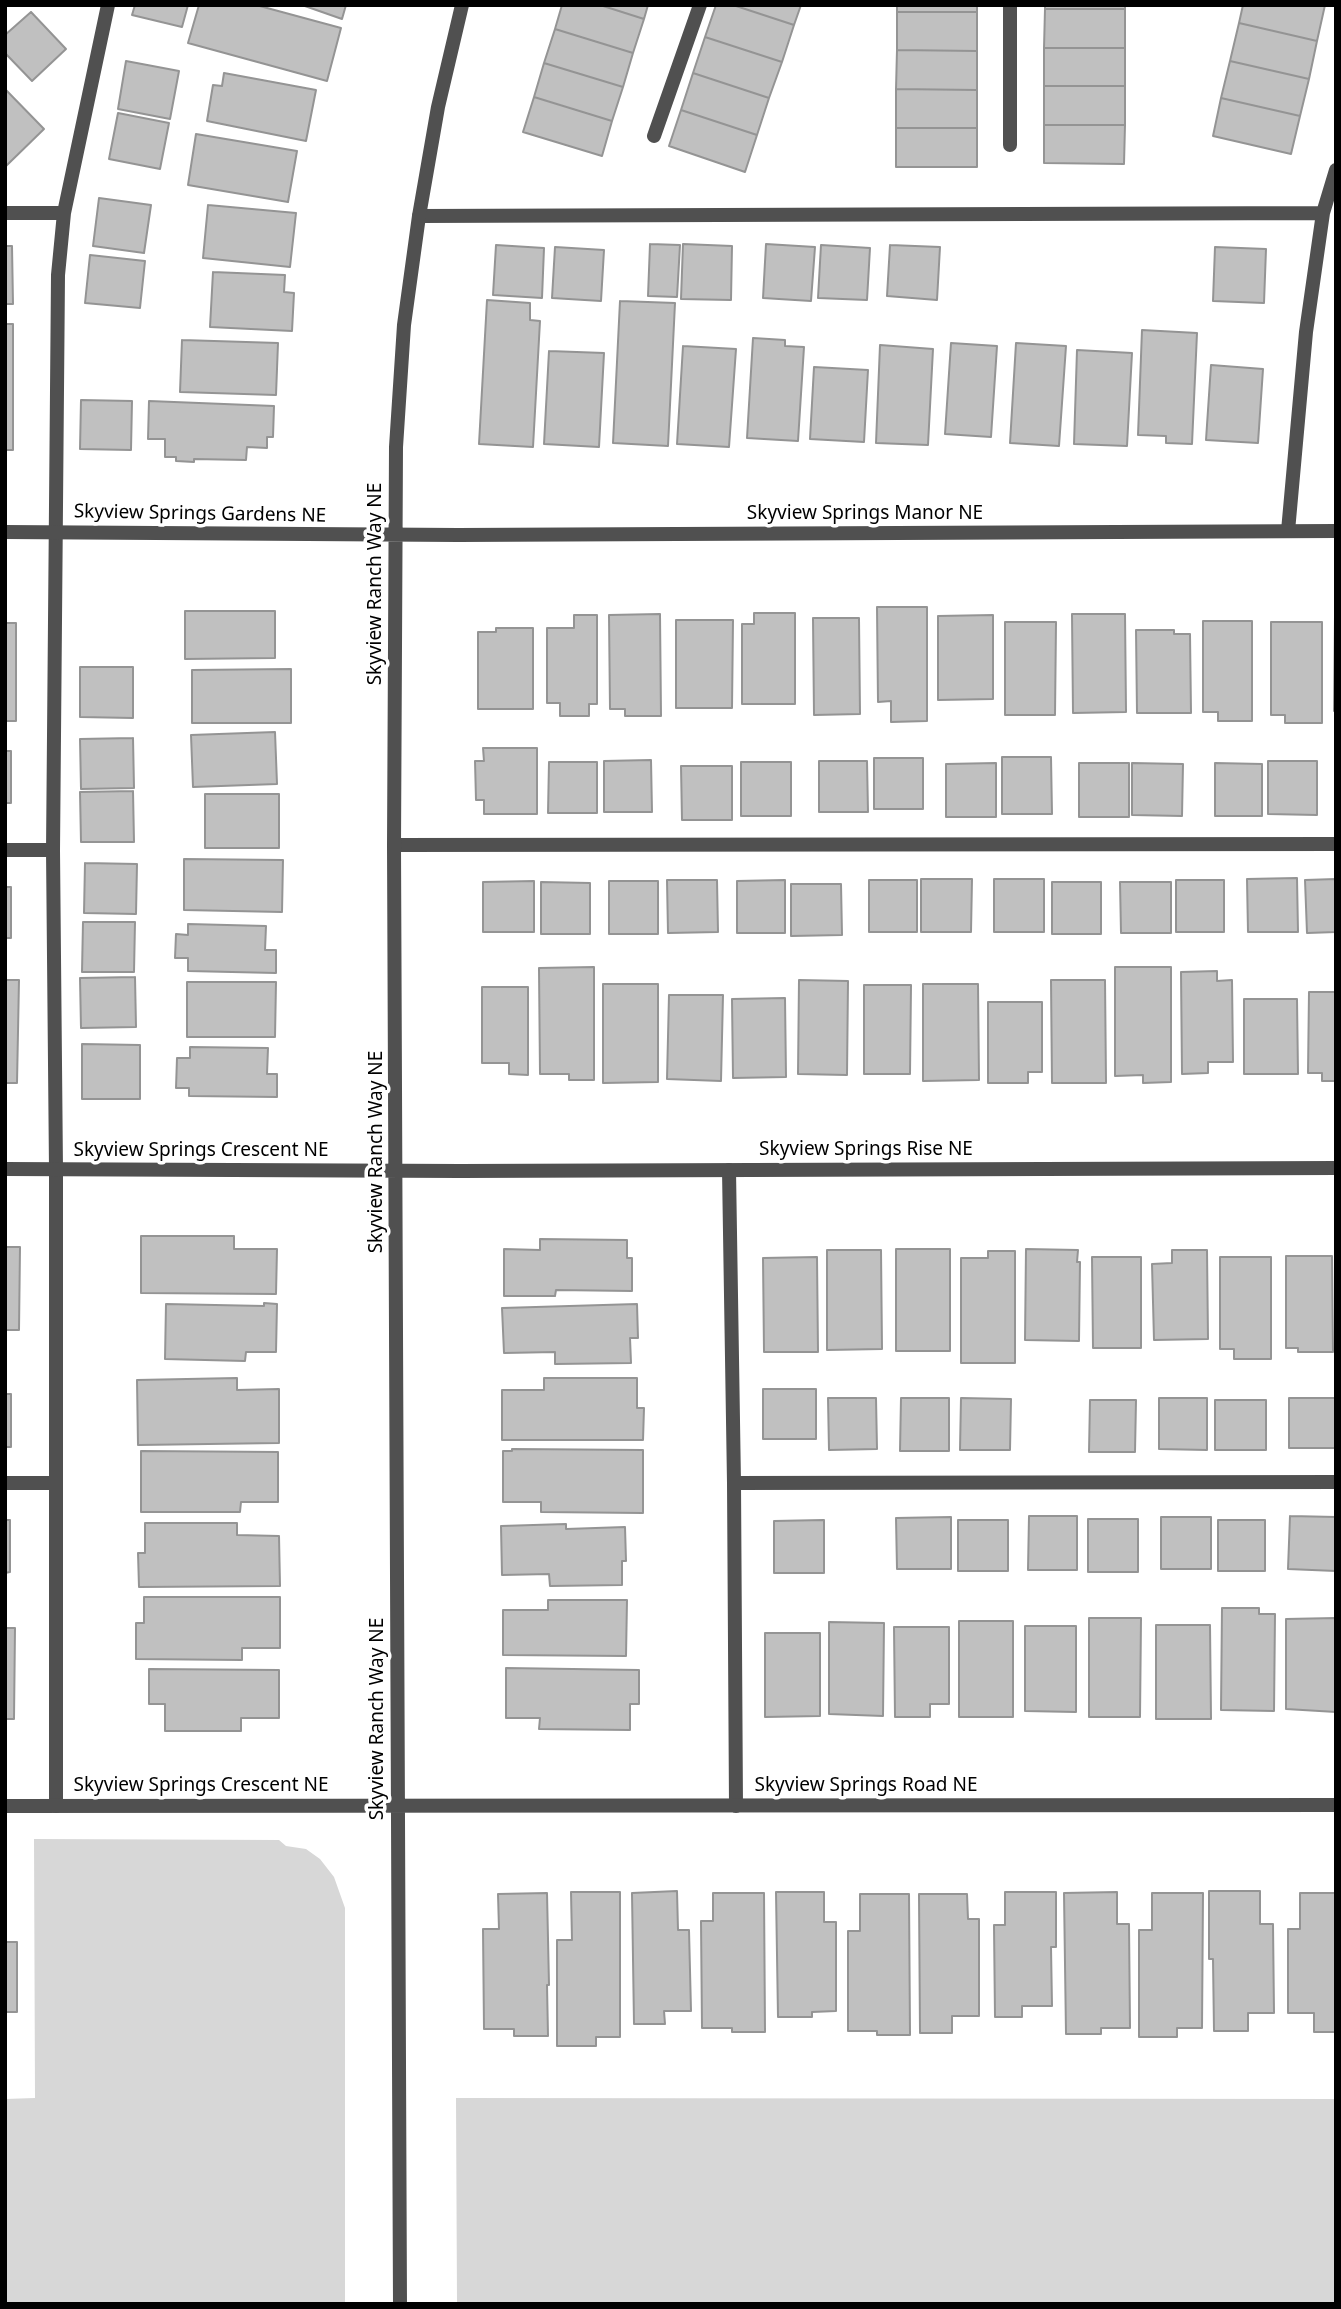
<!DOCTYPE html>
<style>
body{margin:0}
#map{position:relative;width:1341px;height:2309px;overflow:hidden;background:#fff;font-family:"Noto Sans",sans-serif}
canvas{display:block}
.frame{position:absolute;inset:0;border:7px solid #000;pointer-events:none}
</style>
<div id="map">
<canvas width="1341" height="2309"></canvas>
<div class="frame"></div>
</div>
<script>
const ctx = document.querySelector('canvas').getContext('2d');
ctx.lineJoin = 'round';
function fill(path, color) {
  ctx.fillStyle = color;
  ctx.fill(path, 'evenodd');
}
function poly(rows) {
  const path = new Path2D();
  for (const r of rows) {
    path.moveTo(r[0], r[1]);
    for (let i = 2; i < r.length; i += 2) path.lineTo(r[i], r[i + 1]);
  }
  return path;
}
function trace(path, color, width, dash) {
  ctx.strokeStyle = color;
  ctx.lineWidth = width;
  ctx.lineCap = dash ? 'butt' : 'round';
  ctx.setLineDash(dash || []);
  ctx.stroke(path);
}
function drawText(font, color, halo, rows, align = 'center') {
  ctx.font = font + ' "Noto Sans",sans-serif';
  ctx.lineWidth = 7;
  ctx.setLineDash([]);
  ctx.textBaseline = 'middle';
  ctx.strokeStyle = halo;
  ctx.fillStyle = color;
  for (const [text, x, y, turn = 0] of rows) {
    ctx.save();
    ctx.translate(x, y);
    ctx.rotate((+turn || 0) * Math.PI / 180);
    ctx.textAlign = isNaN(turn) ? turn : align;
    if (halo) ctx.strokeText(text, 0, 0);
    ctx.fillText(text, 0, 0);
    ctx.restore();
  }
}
fill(poly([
 [34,1839,279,1840,286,1846,306,1849,320,1859,334,1877,345,1908,345,2304,5,2304,5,2099,35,2098],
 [456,2098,1336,2099,1336,2304,457,2304]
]), '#d7d7d7');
const building = poly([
 [135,5,188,5,182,27,132,15,135,5],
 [199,5,256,5,341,28,327,81,188,43,199,5],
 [302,5,346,5,342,19,302,5],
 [562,5,600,5,644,19,633,53,555,29,562,5],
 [600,5,648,5,644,19,600,5],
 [716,5,733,5,794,25,782,62,705,37,716,5],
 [733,5,801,5,794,25,733,5],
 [897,5,977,5,977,12,897,12,897,5],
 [1045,5,1125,5,1125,9,1045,9,1045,5],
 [1243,5,1325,5,1317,41,1239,23,1243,5],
 [1045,9,1125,9,1125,48,1044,48,1045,9],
 [31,12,66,49,32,81,5,53,5,35,31,12],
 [897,12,977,12,977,51,897,50,897,12],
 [1239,23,1317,41,1309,79,1230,61,1239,23],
 [555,29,633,53,623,87,544,63,555,29],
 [705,37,782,62,769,98,693,73,705,37],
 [1044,48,1125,48,1125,86,1044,86,1044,48],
 [897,50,977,51,977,90,896,89,897,50],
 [126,61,179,71,170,119,118,109,126,61],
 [1230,61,1309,79,1300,116,1221,98,1230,61],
 [544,63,623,87,612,121,534,97,544,63],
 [224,73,316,90,306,141,207,121,213,85,222,86,224,73],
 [693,73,769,98,757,135,681,110,693,73],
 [1044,86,1125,86,1125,125,1044,125,1044,86],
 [5,89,44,129,5,167,5,89],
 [896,89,977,90,977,128,896,128,896,89],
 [534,97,612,121,602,156,523,132,534,97],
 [1221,98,1300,116,1291,154,1213,136,1221,98],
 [681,110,757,135,745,172,669,146,681,110],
 [118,113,169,123,160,169,109,159,118,113],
 [1044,125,1125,125,1124,164,1044,163,1044,125],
 [896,128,977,128,977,167,896,167,896,128],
 [196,134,297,151,288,202,188,185,196,134],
 [99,198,151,205,144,253,93,246,99,198],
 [208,205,296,213,290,267,203,258,208,205],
 [650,244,680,245,677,297,648,296,650,244],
 [683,244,732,246,731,300,681,299,683,244],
 [766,244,815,247,811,301,763,298,766,244],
 [496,245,544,248,542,298,493,295,496,245],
 [821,245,870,248,867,300,818,298,821,245],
 [890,245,940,247,937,300,887,296,890,245],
 [5,246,12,246,13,304,5,304,5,246],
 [555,247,604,250,601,301,552,298,555,247],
 [1215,247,1266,249,1264,303,1213,301,1215,247],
 [90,255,145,261,140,308,85,303,90,255],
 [213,272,285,275,284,292,294,293,292,331,210,327,213,272],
 [487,300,530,303,530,320,540,321,533,447,479,444,487,300],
 [620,301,675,303,668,446,613,443,620,301],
 [5,324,13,324,13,450,5,450,5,324],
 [1142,330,1197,333,1192,444,1166,443,1166,436,1138,435,1142,330],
 [753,338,785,340,785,346,804,347,798,441,747,438,753,338],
 [182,340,278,343,276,395,180,392,182,340],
 [951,343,997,346,991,437,945,434,951,343],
 [1016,343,1066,346,1059,446,1010,443,1016,343],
 [880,345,933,349,928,445,876,443,880,345],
 [683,346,736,349,729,447,677,444,683,346],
 [1077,350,1132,353,1127,446,1074,444,1077,350],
 [549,351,604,353,599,447,544,444,549,351],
 [1211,365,1263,369,1258,443,1206,440,1211,365],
 [814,367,868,370,864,442,810,439,814,367],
 [81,400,132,401,131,450,80,449,81,400],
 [149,401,274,406,273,437,267,437,267,448,247,447,246,460,194,459,194,462,176,461,176,457,165,457,165,439,148,439,149,401],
 [877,607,927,607,927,721,891,722,891,701,878,702,877,607],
 [185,611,275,611,275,658,185,659,185,611],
 [754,613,795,613,795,704,742,704,742,624,754,624,754,613],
 [660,614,661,716,625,716,625,709,610,709,609,615,660,614],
 [1072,614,1125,614,1126,712,1073,713,1072,614],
 [574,615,597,615,597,704,589,704,589,716,560,716,560,703,547,703,547,628,574,628,574,615],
 [993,615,993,699,938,700,938,616,993,615],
 [1335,615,1336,615,1336,711,1334,711,1335,615],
 [813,618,859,618,860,714,814,715,813,618],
 [676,620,733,620,732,708,676,708,676,620],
 [1203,621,1252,621,1252,721,1218,721,1218,712,1203,712,1203,621],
 [1005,622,1056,622,1055,715,1005,715,1005,622],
 [1271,622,1322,622,1322,723,1285,723,1285,715,1271,715,1271,622],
 [5,623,16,623,16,721,5,721,5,623],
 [496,628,533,628,533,709,478,709,478,632,496,632,496,628],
 [1136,630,1174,630,1174,634,1190,634,1191,713,1137,713,1136,630],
 [80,667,133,667,133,718,80,717,80,667],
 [291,669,291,723,192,723,192,670,291,669],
 [275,732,277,784,193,787,191,735,275,732],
 [133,738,134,788,81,789,80,739,133,738],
 [483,748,537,748,537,814,484,814,484,800,476,800,475,761,484,761,483,748],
 [5,751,11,751,11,803,5,803,5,751],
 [1002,757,1051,757,1052,814,1002,814,1002,757],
 [874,758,923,758,923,809,874,809,874,758],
 [651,760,652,812,604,812,604,761,651,760],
 [819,761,867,761,868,812,819,812,819,761],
 [1268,761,1317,761,1317,815,1268,814,1268,761],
 [549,762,597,762,597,813,548,813,549,762],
 [741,762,791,762,791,816,741,816,741,762],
 [996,763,996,817,946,817,946,764,996,763],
 [1079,763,1129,763,1129,817,1079,817,1079,763],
 [1132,763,1183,764,1182,816,1132,815,1132,763],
 [1215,763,1262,764,1262,816,1215,816,1215,763],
 [681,766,732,766,732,820,682,820,681,766],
 [133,791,134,842,81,842,80,792,133,791],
 [205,794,279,794,279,848,205,848,205,794],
 [184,859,283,860,282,912,184,910,184,859],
 [85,863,137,864,136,914,84,913,85,863],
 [1297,878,1298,932,1248,932,1247,879,1297,878],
 [921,879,972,879,971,932,921,932,921,879],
 [994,879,1044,879,1044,932,994,932,994,879],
 [1336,879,1336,932,1307,933,1305,880,1336,879],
 [667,880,717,880,718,932,668,933,667,880],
 [785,880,785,933,737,933,737,881,785,880],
 [869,880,917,880,917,932,869,932,869,880],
 [1176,880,1224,880,1224,932,1176,932,1176,880],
 [534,881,534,932,483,932,483,882,534,881],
 [609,881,658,881,658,934,609,934,609,881],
 [541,882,590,883,590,934,541,934,541,882],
 [1052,882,1101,882,1101,934,1052,934,1052,882],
 [1120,882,1171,882,1171,933,1121,933,1120,882],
 [791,884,841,884,842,935,791,936,791,884],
 [5,887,11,887,11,938,5,938,5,887],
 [83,922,135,922,134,972,82,972,83,922],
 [188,924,266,926,265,950,276,950,276,973,188,971,188,958,175,958,176,934,188,935,188,924],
 [594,967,594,1080,569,1080,569,1074,540,1074,539,968,594,967],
 [1115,967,1171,967,1171,1082,1143,1083,1143,1075,1115,1076,1115,967],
 [1217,971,1217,981,1232,980,1233,1062,1208,1062,1208,1073,1182,1074,1181,972,1217,971],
 [135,977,136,1027,81,1028,80,978,135,977],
 [5,980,19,980,17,1083,5,1083,5,980],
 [799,980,848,981,847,1075,798,1074,799,980],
 [1051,980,1105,980,1106,1083,1052,1083,1051,980],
 [187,982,276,982,275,1037,187,1037,187,982],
 [603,984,658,984,658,1082,603,1083,603,984],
 [923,984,978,984,979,1080,923,1081,923,984],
 [864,985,911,985,910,1074,864,1074,864,985],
 [482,987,528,987,528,1075,509,1074,509,1063,482,1063,482,987],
 [1309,992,1336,992,1336,1081,1322,1081,1322,1073,1308,1073,1309,992],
 [669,995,723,995,721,1081,667,1079,669,995],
 [785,998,786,1077,733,1078,732,999,785,998],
 [1244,999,1297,999,1298,1074,1244,1074,1244,999],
 [988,1002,1042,1002,1042,1072,1028,1072,1028,1083,988,1083,988,1002],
 [82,1044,140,1045,140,1099,82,1099,82,1044],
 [190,1047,268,1048,267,1074,277,1074,277,1097,189,1096,189,1088,176,1088,177,1058,190,1058,190,1047],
 [141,1236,234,1236,234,1249,277,1249,276,1294,141,1293,141,1236],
 [540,1239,627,1240,627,1258,632,1258,632,1291,556,1290,555,1296,504,1296,504,1249,540,1250,540,1239],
 [5,1247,20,1247,19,1330,5,1330,5,1247],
 [896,1249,950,1249,950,1351,896,1351,896,1249],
 [1026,1249,1078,1250,1077,1262,1080,1262,1079,1341,1025,1340,1026,1249],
 [827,1250,881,1250,882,1349,827,1350,827,1250],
 [1172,1250,1207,1250,1208,1339,1154,1340,1152,1264,1172,1263,1172,1250],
 [988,1251,1015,1251,1015,1363,961,1363,961,1258,988,1258,988,1251],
 [1286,1256,1332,1256,1333,1352,1298,1352,1298,1348,1286,1348,1286,1256],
 [817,1257,818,1352,764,1352,763,1258,817,1257],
 [1092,1257,1141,1257,1141,1348,1093,1348,1092,1257],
 [1220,1257,1271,1257,1271,1359,1234,1359,1234,1349,1220,1349,1220,1257],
 [264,1303,277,1304,276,1352,246,1352,245,1361,165,1359,166,1304,264,1306,264,1303],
 [637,1304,638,1338,630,1338,631,1363,555,1364,555,1352,504,1353,502,1308,637,1304],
 [237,1378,237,1390,279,1389,279,1443,138,1445,137,1380,237,1378],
 [544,1378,637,1378,637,1408,644,1408,643,1440,502,1440,502,1390,544,1390,544,1378],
 [763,1389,816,1389,816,1439,763,1439,763,1389],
 [5,1394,11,1394,11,1447,5,1447,5,1394],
 [828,1398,876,1398,877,1449,829,1450,828,1398],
 [901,1398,949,1398,949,1451,900,1451,901,1398],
 [961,1398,1011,1399,1010,1450,960,1450,961,1398],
 [1159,1398,1207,1398,1207,1450,1159,1449,1159,1398],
 [1289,1398,1336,1398,1336,1448,1289,1448,1289,1398],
 [1090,1400,1136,1400,1135,1452,1089,1452,1090,1400],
 [1215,1400,1266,1400,1266,1450,1215,1450,1215,1400],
 [512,1449,643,1450,643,1513,541,1512,541,1502,503,1502,503,1451,512,1451,512,1449],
 [141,1451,278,1452,278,1502,241,1502,240,1512,141,1512,141,1451],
 [1029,1516,1077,1516,1077,1570,1028,1570,1029,1516],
 [1290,1516,1336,1517,1336,1571,1288,1569,1290,1516],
 [951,1517,951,1569,897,1569,896,1518,951,1517],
 [1161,1517,1211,1517,1211,1569,1161,1569,1161,1517],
 [1088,1519,1138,1519,1138,1572,1088,1572,1088,1519],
 [5,1520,10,1520,10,1572,5,1573,5,1520],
 [824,1520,824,1573,774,1573,774,1521,824,1520],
 [958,1520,1008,1520,1008,1571,958,1571,958,1520],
 [1218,1520,1265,1520,1265,1571,1218,1571,1218,1520],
 [145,1523,237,1523,237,1535,279,1536,280,1586,139,1587,138,1553,145,1553,145,1523],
 [566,1524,566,1529,625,1527,626,1561,622,1561,622,1585,550,1586,549,1574,502,1575,501,1526,566,1524],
 [144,1597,280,1597,280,1648,242,1648,242,1660,136,1659,136,1623,144,1623,144,1597],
 [548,1600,627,1600,626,1656,503,1655,503,1610,548,1610,548,1600],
 [1222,1608,1259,1608,1259,1614,1275,1614,1274,1711,1221,1710,1222,1608],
 [1089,1618,1141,1618,1140,1717,1089,1717,1089,1618],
 [1336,1618,1336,1712,1286,1709,1286,1619,1336,1618],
 [959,1621,1013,1621,1013,1717,959,1717,959,1621],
 [829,1622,884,1623,883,1716,829,1714,829,1622],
 [1156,1625,1210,1625,1211,1719,1156,1719,1156,1625],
 [1025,1626,1076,1626,1076,1712,1025,1711,1025,1626],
 [894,1627,949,1627,949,1704,930,1704,930,1717,895,1717,894,1627],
 [5,1628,15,1628,14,1719,5,1719,5,1628],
 [765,1633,820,1633,820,1716,765,1717,765,1633],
 [506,1668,639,1670,639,1704,630,1704,630,1730,539,1729,540,1718,506,1718,506,1668],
 [149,1669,279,1670,279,1718,241,1718,241,1731,165,1731,165,1704,149,1704,149,1669],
 [677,1891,678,1930,689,1930,691,2011,664,2011,665,2024,634,2024,632,1893,677,1891],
 [1209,1891,1260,1891,1260,1924,1273,1924,1274,2013,1248,2013,1248,2031,1214,2031,1213,1959,1209,1959,1209,1891],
 [571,1892,620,1892,620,2037,596,2037,596,2046,557,2046,557,1940,572,1940,571,1892],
 [776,1892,824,1892,824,1922,836,1922,836,2011,812,2012,812,2017,778,2017,776,1892],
 [1005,1892,1056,1892,1056,1947,1051,1947,1052,2006,1022,2006,1022,2017,995,2017,994,1925,1005,1925,1005,1892],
 [1117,1892,1117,1924,1129,1924,1130,2028,1101,2028,1101,2034,1066,2034,1064,1893,1117,1892],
 [547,1893,549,1985,547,1985,548,2036,514,2036,514,2029,484,2029,483,1929,499,1929,498,1894,547,1893],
 [713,1893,764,1893,765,2032,732,2032,732,2028,702,2028,701,1921,713,1921,713,1893],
 [1152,1893,1203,1893,1202,2028,1177,2028,1177,2037,1139,2037,1139,1930,1152,1930,1152,1893],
 [1300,1893,1336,1893,1336,2032,1314,2032,1314,2013,1288,2013,1288,1929,1300,1929,1300,1893],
 [860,1894,909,1894,910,2035,877,2035,877,2031,848,2031,848,1931,860,1931,860,1894],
 [919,1894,967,1894,968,1919,979,1919,979,2016,952,2016,952,2033,920,2033,919,1894],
 [5,1942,17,1942,17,2012,5,2012,5,1942]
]);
fill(building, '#c0c0c0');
trace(building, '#949494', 2);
trace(poly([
 [1010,5,1010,145],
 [654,136,700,5],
 [5,213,64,213],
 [419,216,1323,213],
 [1288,531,1306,332,1323,213,1336,170],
 [394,845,1336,844],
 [5,850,53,850],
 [729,1170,734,1483,736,1806],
 [5,1483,55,1483],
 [734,1483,1336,1482],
 [56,1806,56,1170,53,850,58,275,64,213,108,5]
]), '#505050', 14);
trace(poly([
 [5,532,458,535,1336,531],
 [5,1169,460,1171,1336,1168],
 [5,1806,1336,1805],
 [400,2304,394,845,396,447,404,325,419,216,438,107,462,5]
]), '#505050', 14);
drawText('19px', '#000', '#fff', [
 ["Skyview Springs Gardens NE",200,514,1],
 ["Skyview Springs Manor NE",865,514],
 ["Skyview Ranch Way NE",376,584,-90],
 ["Skyview Springs Rise NE",866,1150],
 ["Skyview Springs Crescent NE",201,1151],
 ["Skyview Ranch Way NE",377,1152,-90],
 ["Skyview Ranch Way NE",378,1719,-90],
 ["Skyview Springs Crescent NE",201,1786],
 ["Skyview Springs Road NE",866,1786]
]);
</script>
